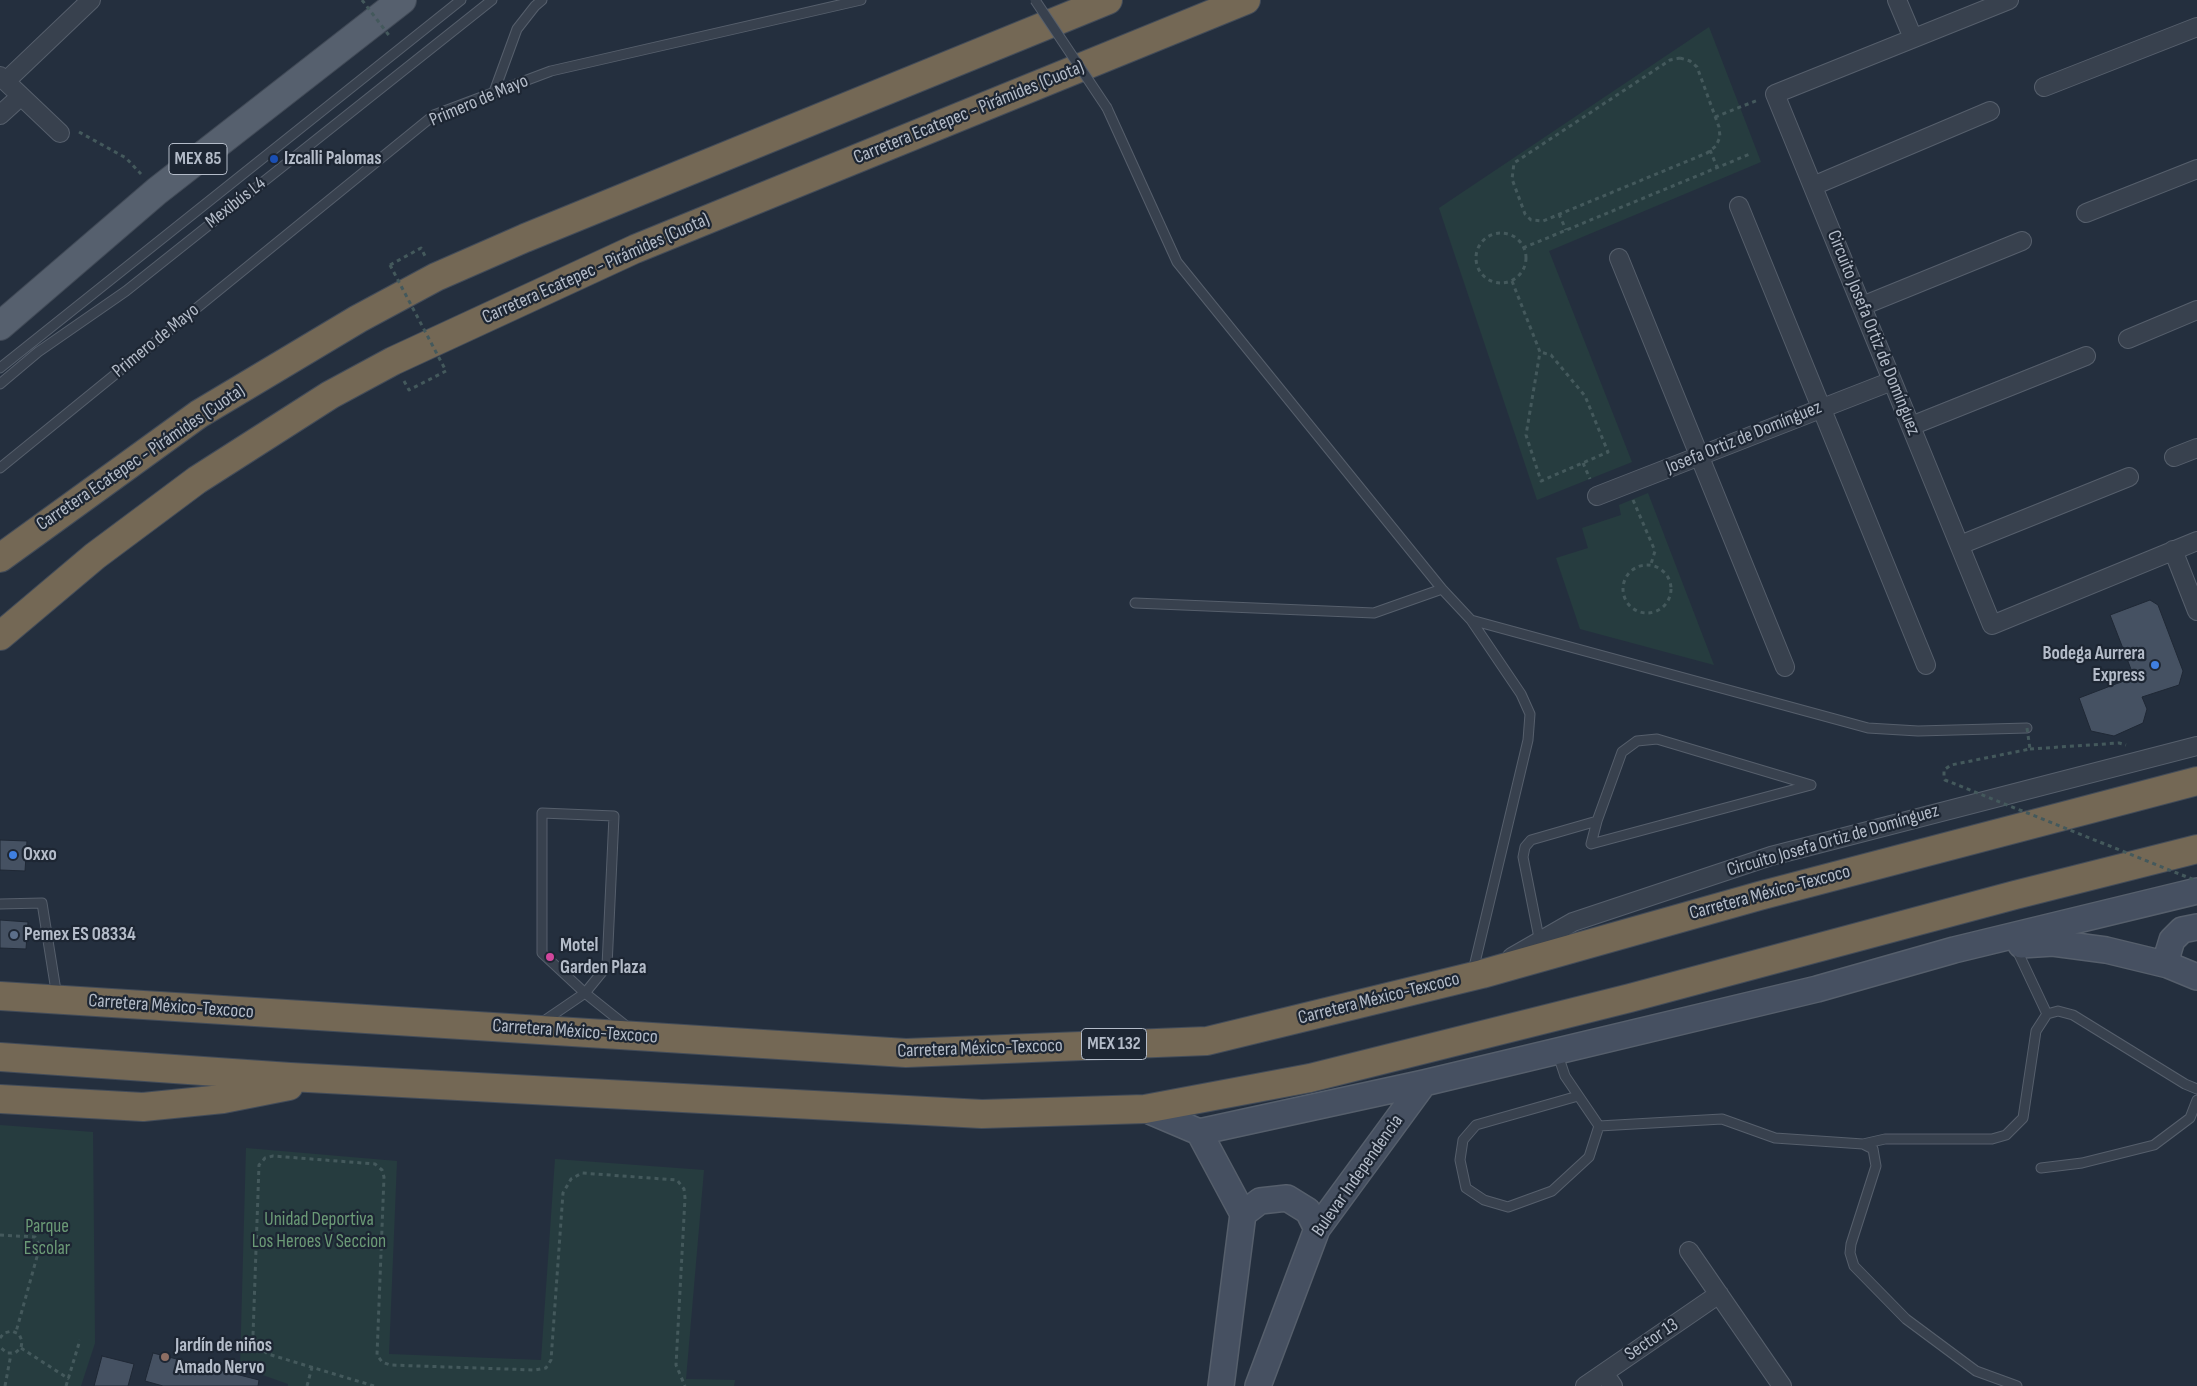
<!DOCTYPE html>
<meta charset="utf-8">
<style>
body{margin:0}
canvas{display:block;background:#242f3e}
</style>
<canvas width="2197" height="1386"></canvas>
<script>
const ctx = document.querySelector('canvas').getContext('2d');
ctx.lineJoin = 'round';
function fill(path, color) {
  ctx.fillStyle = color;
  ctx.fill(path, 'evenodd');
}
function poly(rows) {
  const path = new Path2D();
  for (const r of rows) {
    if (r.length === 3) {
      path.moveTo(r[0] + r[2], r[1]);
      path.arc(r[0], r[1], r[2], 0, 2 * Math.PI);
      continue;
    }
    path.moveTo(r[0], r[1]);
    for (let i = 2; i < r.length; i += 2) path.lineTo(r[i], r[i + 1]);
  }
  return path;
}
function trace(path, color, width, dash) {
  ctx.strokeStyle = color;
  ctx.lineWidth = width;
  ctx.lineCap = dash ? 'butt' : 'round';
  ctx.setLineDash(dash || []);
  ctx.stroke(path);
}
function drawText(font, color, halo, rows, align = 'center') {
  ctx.font = font + ' "Sofia Sans Condensed",sans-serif';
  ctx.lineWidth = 4.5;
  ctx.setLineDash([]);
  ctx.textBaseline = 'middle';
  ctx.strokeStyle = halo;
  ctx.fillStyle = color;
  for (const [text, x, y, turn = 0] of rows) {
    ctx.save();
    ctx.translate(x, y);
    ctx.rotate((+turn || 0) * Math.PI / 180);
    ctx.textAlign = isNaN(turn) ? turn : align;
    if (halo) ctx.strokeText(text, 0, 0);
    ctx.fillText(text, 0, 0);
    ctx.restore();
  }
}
fill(poly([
 [1709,27,1761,162,1549,251,1632,462,1537,500,1439,208],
 [1648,493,1714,665,1580,629,1556,558,1588,548,1582,528,1621,515,1619,505],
 [0,1125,93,1132,95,1343,81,1386,0,1386],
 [246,1148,397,1161,389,1354,541,1360,555,1159,704,1170,686,1379,735,1380,734,1386,288,1386,288,1384,240,1367]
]), '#263c3f');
const building = poly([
 [2150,600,2158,605,2183,671,2179,685,2142,697,2147,709,2143,723,2114,736,2091,731,2079,698,2134,677,2110,615,2150,600],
 [0,840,27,841,25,871,0,870,0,840],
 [0,920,28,922,26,949,0,948,0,920],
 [153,1353,259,1380,258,1386,163,1386,145,1381,153,1353],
 [102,1356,134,1364,128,1386,94,1386,102,1356]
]);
fill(building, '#455162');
trace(building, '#1f2835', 1);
const lane = poly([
 [494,92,517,29,535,6,542,0],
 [1107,108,1177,262,1442,589],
 [0,368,461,0],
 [0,384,38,352,126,291,492,0],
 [0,468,434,115,551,71,861,0],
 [1135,603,1374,613,1442,589,1471,620,1521,694,1530,714,1528,740,1473,971],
 [1471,620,1868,728,1918,731,2027,728],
 [1597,821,1622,752,1637,741,1657,739,1811,785],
 [0,904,42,903,57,997],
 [1540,943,1523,857,1525,847,1531,840,1597,821,1591,844,1811,785],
 [2015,946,2047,1014],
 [541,1023,585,993,607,966,614,816,542,813,542,953,585,993,630,1029],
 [1557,1052,1565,1076,1599,1126,1722,1119,1775,1138,1863,1144,1885,1139,1992,1139,2006,1135,2023,1118,2036,1031,2047,1014,2058,1011,2073,1015,2185,1084,2197,1089],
 [1578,1096,1476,1125,1463,1140,1460,1160,1466,1188,1484,1200,1508,1207,1552,1191,1589,1157,1599,1126],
 [1863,1144,1873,1149,1876,1166,1851,1244,1850,1253,1854,1266,1906,1319,1976,1371,2017,1386],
 [2041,1168,2082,1163,2154,1145,2190,1118,2197,1100]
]);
const street = poly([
 [1897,0,1913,38],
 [2009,0,1775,94,1992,625,2197,541],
 [0,76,60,133],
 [6,81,91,0],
 [2044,87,2197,27],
 [0,115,21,96],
 [1813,186,1990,111],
 [1739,206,1926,665],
 [2086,213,2197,169],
 [1619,258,1785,667],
 [1862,306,2022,241],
 [2128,339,2197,310],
 [1911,426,2086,356],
 [2174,457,2197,448],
 [1597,496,1892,381],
 [1960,545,2129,477],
 [2173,550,2197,611],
 [1512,957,1573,922,1771,856,2197,746],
 [1689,1251,1782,1386],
 [1604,1373,1613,1386],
 [1585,1386,1719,1294]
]);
const secondary = poly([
 [2021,945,2053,943,2106,950,2168,965,2197,977],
 [2168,965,2168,953,2172,940,2182,930,2197,927],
 [1145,1109,1199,1132,1424,1083,1817,989,1954,950,2197,891],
 [1199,1132,1243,1214,1221,1386],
 [1243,1214,1260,1201,1287,1198,1308,1211,1317,1229],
 [1258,1386,1317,1229,1424,1083]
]);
const primary = poly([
 [0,326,157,191,402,0]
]);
const highway = poly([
 [0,558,199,414,358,319,436,277,525,238,1108,0],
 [0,636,95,556,197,480,330,395,393,361,635,249,1246,0],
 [0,996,906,1053,1207,1041,1482,974,1759,896,2197,781],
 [0,1057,290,1077,982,1114,1145,1109,1310,1078,1630,998,2015,895,2197,849],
 [0,1099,143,1107,223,1099,289,1086]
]);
trace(lane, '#565f6c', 11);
trace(street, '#565f6c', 20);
trace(secondary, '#565f6c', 28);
trace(primary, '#414a57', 30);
trace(highway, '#434c59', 30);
trace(poly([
 [1680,58,1690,61,1697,67,1719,127,1720,137,1716,146,1707,153,1543,221,1531,220,1525,214,1512,179,1514,163,1670,60,1680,58],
 [1715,117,1758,100],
 [79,132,126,158,141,174],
 [1710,150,1717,167],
 [1559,214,1566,230],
 [1501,258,25],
 [1523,248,1750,154],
 [390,265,421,248,425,256],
 [1512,281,1540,352,1526,435,1541,481,1608,452,1585,396,1551,355,1540,352],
 [404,381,409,390,446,371],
 [1583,463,1590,479],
 [1633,500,1655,551,1651,564],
 [1647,589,24],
 [2030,749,2119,743,2126,745],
 [0,1235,35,1237,40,1246,16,1332],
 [0,1338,4,1333,12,1331,19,1334,22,1341,21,1348,15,1353,7,1353,0,1347],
 [21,1348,69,1379],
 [5,1386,11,1354],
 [66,1386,80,1340],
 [307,1386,312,1367],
 [374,1386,268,1354,259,1348,253,1335,259,1165,265,1158,273,1156,375,1164,382,1170,384,1177,377,1355,382,1362,390,1365,535,1370,546,1368,551,1360,563,1193,571,1179,582,1173,677,1180,684,1189,685,1198,676,1365,685,1386]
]), '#44595c', 3, [4, 4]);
trace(lane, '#38414e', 9);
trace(street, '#38414e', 18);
trace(secondary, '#465061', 25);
trace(primary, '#56606e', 28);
trace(highway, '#746855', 28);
const laneBridge = poly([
 [1035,0,1107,108]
]);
trace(laneBridge, '#565f6c', 11, []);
trace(poly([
 [362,0,391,38],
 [390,265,446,371],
 [2027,728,2030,749,1951,765,1944,770,1944,778,1945,780,2197,881]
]), '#44595c', 3, [4, 4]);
trace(laneBridge, '#38414e', 9);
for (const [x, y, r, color] of [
 [274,159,5,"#1a4fb4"],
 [2155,665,5,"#3f7fe0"],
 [13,855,5,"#3f7fe0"],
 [14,935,5,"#5c6f8a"],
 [550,957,5,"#d1479c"],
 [165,1357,5,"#8d6e63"]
]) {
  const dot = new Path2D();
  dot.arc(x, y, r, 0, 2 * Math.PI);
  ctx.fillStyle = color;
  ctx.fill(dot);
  trace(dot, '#1d2633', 2);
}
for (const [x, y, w] of [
 [198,159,58],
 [1114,1044,65]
]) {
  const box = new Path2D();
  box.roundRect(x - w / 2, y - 15.5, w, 31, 4);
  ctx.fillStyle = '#1d2633';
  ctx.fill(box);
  trace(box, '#b4bcc9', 1);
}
drawText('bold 18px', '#b4bcc9', null, [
 ["MEX 85",198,159],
 ["MEX 132",1114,1044]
]);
drawText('19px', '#b4bcc9', '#1d2633', [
 ["Primero de Mayo",479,101,-23],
 ["Carretera Ecatepec - Pirámides (Cuota)",969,113,-22],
 ["Mexibús L4",236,203,-38],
 ["Carretera Ecatepec - Pirámides (Cuota)",596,269,-24],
 ["Circuito Josefa Ortiz de Domínguez",1873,333,68],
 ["Primero de Mayo",156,341,-39],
 ["Josefa Ortiz de Domínguez",1744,438,-22],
 ["Carretera Ecatepec - Pirámides (Cuota)",141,458,-34],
 ["Circuito Josefa Ortiz de Domínguez",1833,841,-16],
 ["Carretera México-Texcoco",1770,893,-15],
 ["Carretera México-Texcoco",1379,999,-14],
 ["Carretera México-Texcoco",171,1007,4],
 ["Carretera México-Texcoco",575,1032,4],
 ["Carretera México-Texcoco",980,1049,-2],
 ["Bulevar Independencia",1358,1176,-55],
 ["Sector 13",1652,1340,-34]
]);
drawText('bold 19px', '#b4bcc9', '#1d2633', [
 ["Izcalli Palomas",284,159],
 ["Bodega Aurrera",2145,654,"right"],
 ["Express",2145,676,"right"],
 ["Oxxo",23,855],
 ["Pemex ES 08334",24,935],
 ["Motel",560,946],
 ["Garden Plaza",560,968],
 ["Jardín de niños",175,1346],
 ["Amado Nervo",175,1368]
], 'left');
drawText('19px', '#6b9a76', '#1d2633', [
 ["Unidad Deportiva",319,1220],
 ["Los Heroes V Seccion",319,1242],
 ["Parque",47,1227],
 ["Escolar",47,1249]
]);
</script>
